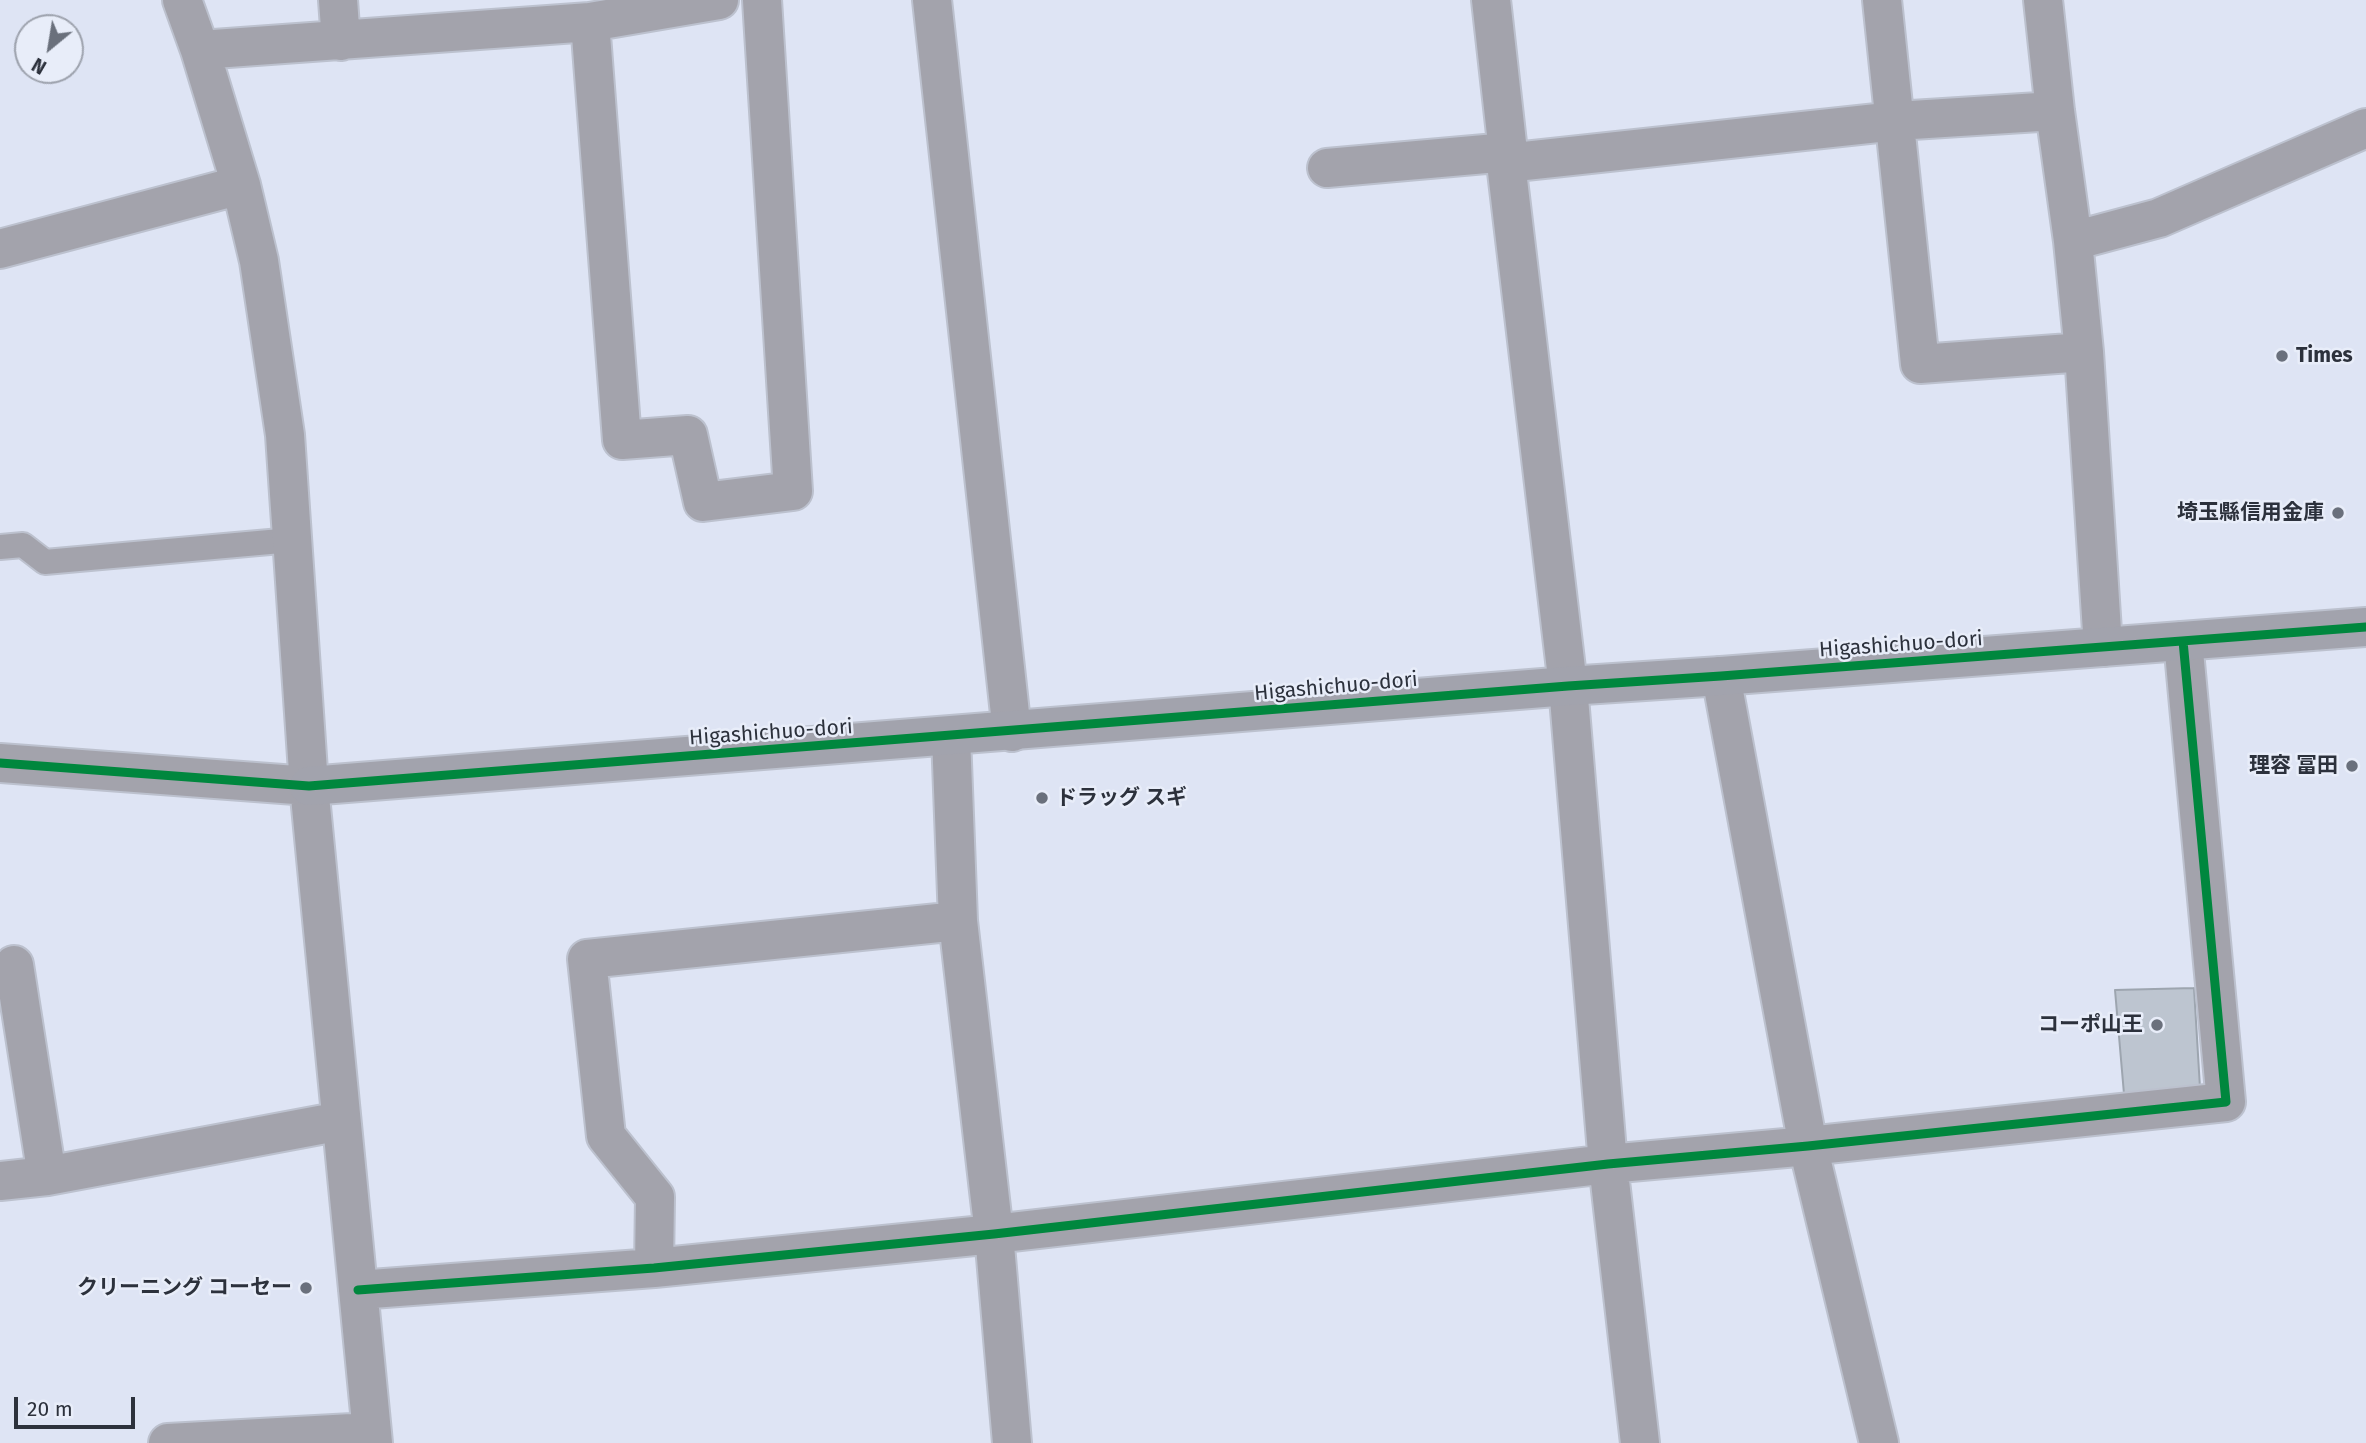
<!DOCTYPE html>
<meta charset="utf-8">
<style>
body{margin:0}
#map{position:relative;width:2366px;height:1443px;overflow:hidden;background:#dee4f4;font-family:"Fira Sans",sans-serif}
canvas{display:block}
.north{position:absolute;left:14px;top:14px;width:70px;height:70px;box-sizing:border-box;background:#e8edf9;border:2px solid #9da2ad;border-radius:50%;rotate:210deg;font-size:19px;font-weight:700;line-height:28px;text-align:center;color:#2c313c}
.north::after{content:'';display:block;margin:auto;width:24px;height:32px;background:#6a707c;clip-path:polygon(50% 0,100% 100%,50% 72%,0 100%)}
.scale{position:absolute;left:14px;top:1397px;width:121px;height:32px;box-sizing:border-box;border:4px solid #2c313c;border-top:0;padding-left:9px;font-size:21px;line-height:24px;white-space:nowrap;color:#2c313c;-webkit-text-stroke:5px #e8edf9;paint-order:stroke}
</style>
<div id="map">
<canvas width="2366" height="1443"></canvas>
<div class="north">N</div>
<div class="scale">20 m</div>
</div>
<script>
const ctx = document.querySelector('canvas').getContext('2d');
ctx.lineJoin = 'round';
function fill(path, color) {
  ctx.fillStyle = color;
  ctx.fill(path, 'evenodd');
}
function poly(rows) {
  const path = new Path2D();
  for (const r of rows) {
    path.moveTo(r[0], r[1]);
    for (let i = 2; i < r.length; i += 2) path.lineTo(r[i], r[i + 1]);
  }
  return path;
}
function trace(path, color, width, dash) {
  ctx.strokeStyle = color;
  ctx.lineWidth = width;
  ctx.lineCap = dash ? 'butt' : 'round';
  ctx.setLineDash(dash || []);
  ctx.stroke(path);
}
function drawText(font, color, halo, rows, align = 'center') {
  ctx.font = font + ' "Fira Sans","Noto Sans JP",sans-serif';
  ctx.lineWidth = 5;
  ctx.setLineDash([]);
  ctx.textBaseline = 'middle';
  ctx.strokeStyle = halo;
  ctx.fillStyle = color;
  for (const [text, x, y, turn = 0] of rows) {
    ctx.save();
    ctx.translate(x, y);
    ctx.rotate((+turn || 0) * Math.PI / 180);
    ctx.textAlign = isNaN(turn) ? turn : align;
    if (halo) ctx.strokeText(text, 0, 0);
    ctx.fillText(text, 0, 0);
    ctx.restore();
  }
}
const building = poly([
 [2194,988,2200,1088,2124,1094,2115,990,2194,988]
]);
fill(building, '#bdc5d0');
trace(building, '#9da5af', 2);
const lane = poly([
 [0,547,23,545,45,562,292,540]
]);
const street = poly([
 [182,0,200,50,241,185,259,261,285,435,309,786,373,1443],
 [338,0,341,41],
 [932,0,1012,732],
 [1491,0,1508,152,1506,163,1568,686,1608,1164,1640,1443],
 [1882,0,1920,364,2084,352],
 [2043,0,2055,111,2073,241,2084,352,2103,647],
 [590,22,622,440,688,435,703,502,793,491,762,0],
 [200,50,590,22,719,0],
 [1506,163,1896,121,2055,111],
 [1327,168,1508,152],
 [2073,241,2159,218,2366,128],
 [0,249,241,185],
 [1721,676,1808,1146,1879,1443],
 [951,736,958,921,994,1234,1012,1443],
 [0,763,309,786],
 [14,965,47,1176],
 [0,1181,47,1176,341,1121],
 [654,1268,655,1197,606,1136,587,959,958,921],
 [358,1290,654,1268,994,1234,1608,1164,1808,1146,2226,1102,2183,641],
 [168,1443,371,1432]
]);
const secondary = poly([
 [309,786,1568,686,1721,676,2366,627]
]);
trace(lane, '#bcc1ce', 28);
trace(street, '#bcc1ce', 42);
trace(secondary, '#bcc1ce', 42);
trace(lane, '#a3a3ac', 24);
trace(street, '#a3a3ac', 38);
trace(secondary, '#a2a3ad', 38);
trace(poly([
 [0,763,309,786,1568,686,1721,676,2366,627],
 [358,1290,654,1268,994,1234,1608,1164,1808,1146,2226,1102,2183,641]
]), '#00873e', 9);
for (const [x, y, r, color] of [
 [2282,356,7,"#6a707c"],
 [2338,513,7,"#6a707c"],
 [2352,766,7,"#6a707c"],
 [1042,798,7,"#6a707c"],
 [2157,1025,7,"#6a707c"],
 [306,1288,7,"#6a707c"]
]) {
  const dot = new Path2D();
  dot.arc(x, y, r, 0, 2 * Math.PI);
  ctx.fillStyle = color;
  ctx.fill(dot);
  trace(dot, '#e8edf9', 2.5);
}
drawText('bold 21px', '#2c313c', '#e8edf9', [
 ["Times",2296,356,"left"],
 ["埼玉縣信用金庫",2324,513],
 ["理容 冨田",2338,766],
 ["ドラッグ スギ",1056,798,"left"],
 ["コーポ山王",2143,1025],
 ["クリーニング コーセー",292,1288]
], 'right');
drawText('21px', '#2c313c', '#e8edf9', [
 ["Higashichuo-dori",1901,645,-4],
 ["Higashichuo-dori",1336,687,-5],
 ["Higashichuo-dori",771,733,-4]
]);
</script>
